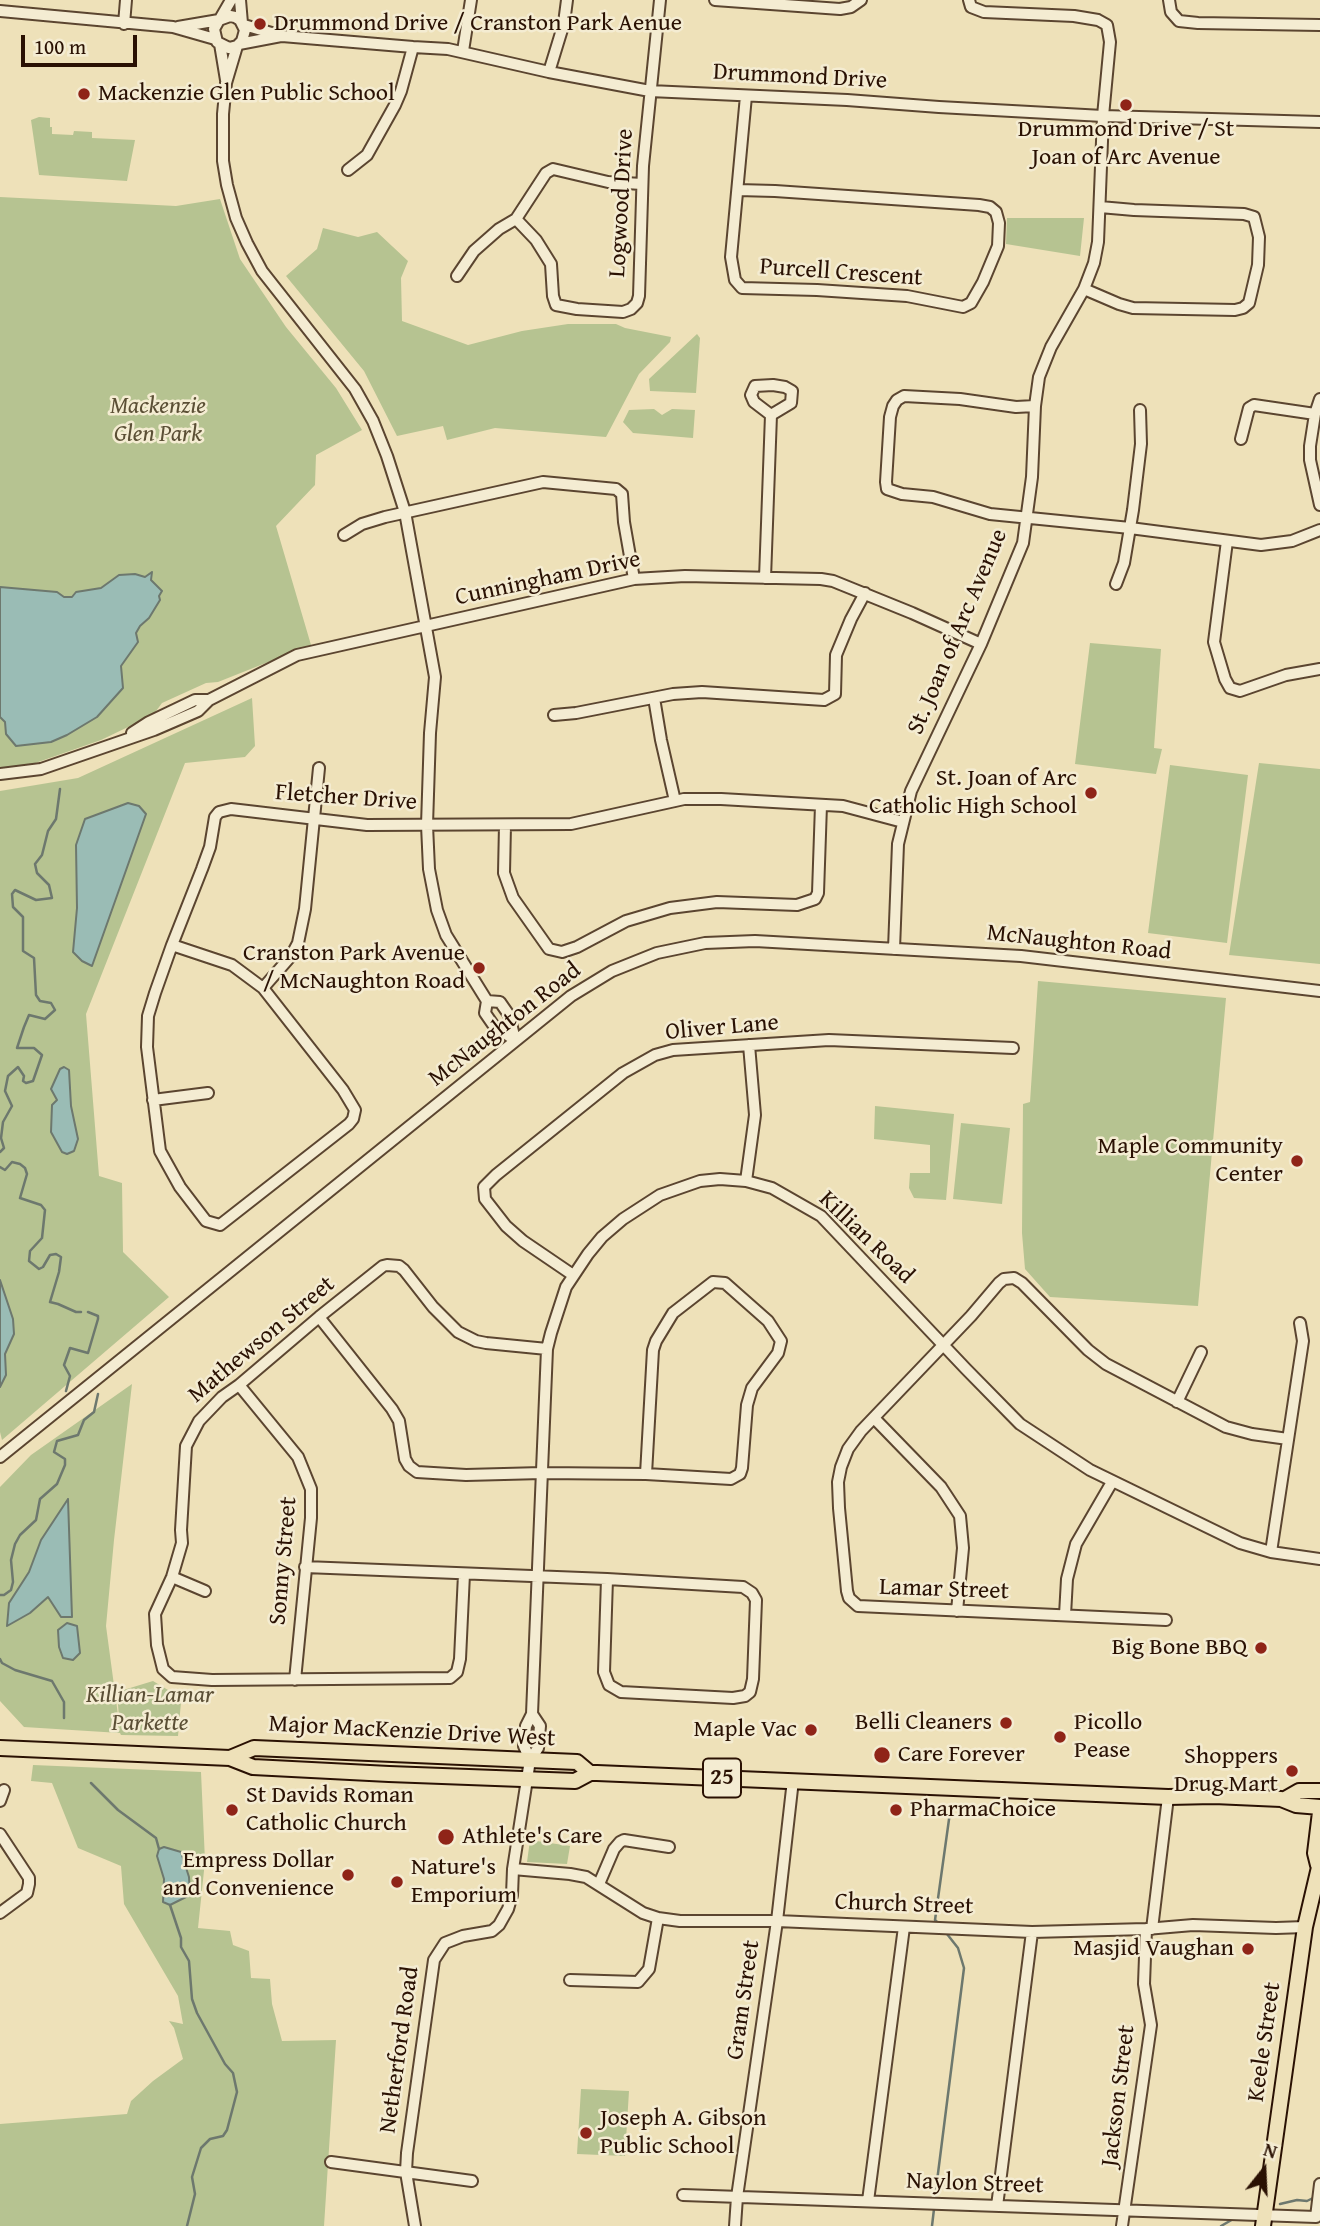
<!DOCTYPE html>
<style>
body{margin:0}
#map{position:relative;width:1320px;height:2226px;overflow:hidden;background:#eee1b9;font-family:"Gentium Book Plus",serif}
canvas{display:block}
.north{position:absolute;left:1229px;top:2135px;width:70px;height:70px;-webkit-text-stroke:5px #f4ecd2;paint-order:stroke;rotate:18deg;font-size:19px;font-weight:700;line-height:28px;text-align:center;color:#2a1103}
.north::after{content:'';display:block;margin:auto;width:24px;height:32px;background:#2a1103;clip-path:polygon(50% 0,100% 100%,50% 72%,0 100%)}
.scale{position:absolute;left:21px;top:35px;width:116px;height:32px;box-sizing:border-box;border:4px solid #2a1103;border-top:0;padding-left:9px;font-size:21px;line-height:24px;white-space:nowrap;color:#2a1103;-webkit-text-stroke:5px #f4ecd2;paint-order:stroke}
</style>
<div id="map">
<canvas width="1320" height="2226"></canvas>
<div class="north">N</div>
<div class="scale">100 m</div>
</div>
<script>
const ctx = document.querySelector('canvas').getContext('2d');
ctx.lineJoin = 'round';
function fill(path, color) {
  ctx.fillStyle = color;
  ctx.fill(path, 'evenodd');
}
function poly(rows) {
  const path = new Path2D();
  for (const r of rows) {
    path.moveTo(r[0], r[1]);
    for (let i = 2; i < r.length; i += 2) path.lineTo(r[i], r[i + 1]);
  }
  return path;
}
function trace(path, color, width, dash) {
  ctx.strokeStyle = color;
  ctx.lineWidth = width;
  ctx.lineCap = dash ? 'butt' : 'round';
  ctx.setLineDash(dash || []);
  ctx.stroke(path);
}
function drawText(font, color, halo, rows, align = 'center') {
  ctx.font = font + ' "Gentium Book Plus",serif';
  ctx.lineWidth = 5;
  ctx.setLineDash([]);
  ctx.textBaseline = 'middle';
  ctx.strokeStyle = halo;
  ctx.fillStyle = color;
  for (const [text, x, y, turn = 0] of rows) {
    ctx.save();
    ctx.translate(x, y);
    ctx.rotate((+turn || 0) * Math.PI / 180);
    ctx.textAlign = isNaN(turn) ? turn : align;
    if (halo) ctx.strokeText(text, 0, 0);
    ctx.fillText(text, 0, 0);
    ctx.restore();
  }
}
fill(poly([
 [39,117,50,118,50,127,52,127,52,134,73,135,74,131,92,132,92,138,135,140,127,181,39,175,31,120],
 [0,197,176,206,220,199,240,259,286,327,336,388,362,430,316,455,315,485,276,526,311,645,218,682,206,683,162,703,153,715,101,740,24,767,0,767],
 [1007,218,1084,218,1080,256,1006,244],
 [323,228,358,237,377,232,408,261,401,278,402,321,468,345,522,331,568,324,616,324,625,328,671,337,670,342,639,374,606,437,495,428,447,440,443,426,397,436,364,371,286,276,317,249],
 [697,334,700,338,696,393,650,391,649,379],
 [654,409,662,415,672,409,695,410,693,438,633,433,623,422,629,410],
 [1090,643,1161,649,1154,748,1162,749,1156,774,1075,764],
 [252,698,255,746,245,757,185,763,86,1014,99,1176,122,1183,123,1252,169,1297,2,1440,0,1432,0,791,78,778],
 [1259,763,1320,769,1320,964,1229,955],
 [1170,765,1248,775,1227,943,1148,933],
 [1038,981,1226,998,1198,1306,1050,1297,1025,1269,1022,1233,1023,1104,1030,1102],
 [875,1106,954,1114,946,1200,914,1198,909,1188,910,1173,930,1173,930,1145,874,1139],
 [961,1123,1010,1128,1002,1204,953,1199],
 [132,1384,114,1540,106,1626,120,1730,117,1692,153,1681,168,1690,182,1691,178,1736,121,1735,120,1733,24,1727,0,1701,0,1487,31,1455],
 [33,1765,201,1772,205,1861,198,1928,230,1931,233,1945,249,1951,251,1978,270,1979,272,2004,282,2041,336,2040,324,2226,0,2226,0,2124,127,2114,131,2101,153,2081,183,2059,174,2028,169,2021,183,2024,178,1996,124,1904,121,1866,78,1848,52,1783,31,1781],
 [530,1840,570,1846,567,1864,527,1862],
 [581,2089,629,2091,625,2156,577,2154]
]), '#b6c391');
const water = poly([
 [152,572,151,580,162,591,159,596,160,600,149,618,140,626,136,633,138,642,121,666,123,688,97,717,67,735,51,742,16,746,6,734,5,722,0,717,0,587,57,592,64,597,72,597,76,592,101,588,119,575,135,574,145,577,152,572],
 [128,803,139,806,146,814,92,966,82,961,73,952,77,908,76,845,85,819,128,803],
 [64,1067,69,1070,71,1106,78,1139,74,1151,67,1154,62,1152,51,1132,52,1105,57,1100,51,1089,60,1069,64,1067],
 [0,1280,13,1319,14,1334,5,1354,6,1375,0,1387,0,1280],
 [68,1499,72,1617,61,1617,48,1597,30,1613,7,1626,9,1603,29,1572,41,1540,68,1499],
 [67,1623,77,1626,80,1653,73,1660,63,1658,59,1647,58,1630,67,1623],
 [164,1847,181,1852,189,1877,190,1895,170,1905,163,1902,164,1879,157,1856,159,1849,164,1847]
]);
fill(water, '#9abcb5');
trace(water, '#6d786e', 2);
trace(poly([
 [0,1152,4,1148,1,1138,3,1122,12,1106,5,1091,8,1076,18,1067,24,1076,23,1081,26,1083,33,1081,42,1055,34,1048,17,1048,24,1027,29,1015,45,1019,55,1010,51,1003,40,1001,36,995,34,958,23,951,23,917,13,907,12,894,15,890,36,900,52,898,49,885,37,873,35,864,42,855,48,831,56,819,60,789],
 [0,1167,5,1170,12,1162,20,1164,25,1168,27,1174,20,1198,41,1205,45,1210,42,1238,30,1251,29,1261,39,1269,43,1267,50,1255,56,1254,61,1257,59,1272,50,1302,58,1304,76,1312,81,1312],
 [66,1391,70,1376,64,1365,70,1348,88,1353,98,1319,98,1316,88,1312],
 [0,1595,4,1595,11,1590,13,1582,11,1560,15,1544,20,1535,36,1520,40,1499,57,1484,65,1465,65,1459,54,1452,57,1441,78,1435,84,1420,94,1412,98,1394],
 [0,1659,2,1663,15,1670,52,1681,64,1702,64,1718],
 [91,1783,118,1810,156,1838,159,1849],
 [170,1905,181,1938,181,1947,189,1961,192,1999,197,2013,225,2064,233,2073,237,2092,227,2130,223,2136,210,2139,201,2148,192,2177,195,2194,187,2226],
 [937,1922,935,1920,951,1805],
 [935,2197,964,1968,958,1948,947,1934],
 [1280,2204,1297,2200,1307,2201,1313,2198],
 [932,2226,934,2209],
 [1221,2226,1235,2218]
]), '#6d786e', 2.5);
const minor = poly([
 [240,0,242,23],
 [715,0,840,9,851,7,861,0],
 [1169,0,1171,12,1179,21,1198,23,1320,25],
 [0,11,173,27,215,39],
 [220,19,231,0],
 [124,24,126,0],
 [244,25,282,36,413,47,448,49,549,72,650,91,847,100,939,107,1103,116,1320,122],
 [178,27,219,20,230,16,235,17,240,20,245,30,242,41,237,46,229,48,217,42,214,29,219,20],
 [220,44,226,80],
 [239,44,281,36],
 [237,46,226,83,223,114,223,161,227,185,236,218,247,243,262,271,355,389,373,421,387,456,405,512,435,677,430,733,427,825,429,869,437,910,446,935,487,1001,485,1013,494,1026,515,1040],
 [463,51,471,0],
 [549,72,564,23,567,0],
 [348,170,367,155,395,105,401,91,413,47],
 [738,190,775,191,979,205,990,207,996,212,999,223,998,246,983,282,971,303,963,307,907,296,817,290,742,288,735,280,731,257,746,96],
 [516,219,536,240,551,264,553,296,556,305,577,309,623,312,631,309,637,303,639,296,643,166,660,0],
 [457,276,474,251,499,229,516,219,546,173,553,169,608,182,642,184],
 [1084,289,1119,304,1133,308,1235,310,1243,308,1249,303,1258,265,1259,237,1254,217,1244,214,1134,210,1100,207],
 [773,385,785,387,792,391,791,403,771,415,754,402,751,395,755,386,773,385],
 [1320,399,1315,414,1310,446,1310,460,1320,505],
 [1035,406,1016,407,960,399,904,396,897,400,893,406,890,417,886,482,887,489,902,494,933,497,990,514,1130,528,1261,545,1292,541,1320,530],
 [1241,439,1249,408,1254,405,1315,414],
 [344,535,362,524,385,517,543,482,616,489,622,494,624,522,634,579],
 [1227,541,1214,642,1225,679,1230,688,1240,691,1286,675,1320,669],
 [765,578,771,415],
 [1116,584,1124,563,1133,510,1141,444,1140,410],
 [654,698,661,740,675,801],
 [554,715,576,713,673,694,702,692,824,700,835,694,836,655,851,619,865,593],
 [132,733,149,722,195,700,209,700],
 [0,774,41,769,154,730,198,711,209,700,297,655,634,579,685,576,821,579,833,581,912,613,981,644],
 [505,825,504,873,513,898,549,949,562,952,577,947,626,921,670,908,717,902,797,905,815,899,818,893,821,805],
 [172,945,232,965,263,988,343,1090,355,1110,353,1119,349,1124,220,1225,206,1221,180,1187,160,1151,147,1047,148,1016,155,993,172,945,202,869,210,847,215,817,219,812,231,809,367,825,571,824,684,799,721,799,843,806,903,822],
 [894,949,898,844,911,791,981,644,1023,543,1032,477,1035,406,1039,377,1051,347,1084,289,1094,263,1098,242,1103,116,1110,42,1107,25,1098,20,1074,16,984,12,971,7,969,0],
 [263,988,291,956,298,943,305,909,319,768],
 [487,1001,500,1002,509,1015,515,1040],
 [153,1100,208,1093],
 [746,1181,755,1115,749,1045],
 [573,1275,523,1241,506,1226,485,1199,484,1187,496,1175,623,1073,655,1055,673,1050,829,1040,1013,1048],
 [319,1317,392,1409,399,1421,405,1459,409,1466,417,1472,466,1475,542,1473,646,1474,731,1479,740,1474,742,1468,747,1405,752,1388,778,1353,781,1341,768,1321,725,1283,713,1282,673,1313,656,1341,653,1350,646,1474],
 [239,1385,298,1457,311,1489,311,1518,295,1680],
 [1177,1402,1201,1352],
 [874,1418,941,1487,960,1516,963,1548,957,1611],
 [0,1457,571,996,612,971,657,953,705,943,755,941,1021,956,1320,991],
 [1271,1552,1303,1341,1300,1323],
 [305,1567,607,1579,743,1587,752,1593,756,1600,753,1679,750,1692,745,1696,733,1698,621,1692,609,1685,604,1672,607,1579],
 [464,1574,460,1659,457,1672,450,1678,212,1680,172,1677,163,1669,157,1645,155,1614,172,1577,182,1543,181,1530,186,1446,199,1421,222,1397,239,1385,319,1317,383,1266,387,1265,399,1266,404,1270,433,1307,458,1332,476,1341,486,1343,547,1349],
 [172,1577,205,1591],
 [1065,1615,1067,1579,1076,1544,1112,1482],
 [1166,1620,858,1606,849,1598,847,1591,839,1508,838,1482,841,1467,848,1449,861,1431,971,1316,999,1283,1004,1279,1014,1278,1022,1283,1088,1350,1106,1364,1226,1427,1252,1434,1288,1439],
 [530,1760,524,1746,526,1726,532,1714,547,1349,551,1333,566,1287,588,1254,602,1237,623,1219,660,1195,700,1181,720,1179,746,1181,772,1188,821,1216,966,1369,1020,1424,1090,1470,1240,1543,1271,1552,1320,1559],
 [0,1801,4,1790],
 [0,1834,29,1878,29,1884,27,1893,0,1913],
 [513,1869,570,1874,586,1877,643,1913,658,1918,680,1921,777,1921,1032,1932,1146,1929,1193,1925,1276,1928,1305,1927],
 [599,1884,614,1849,620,1842,624,1840,669,1847],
 [1152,1929,1168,1797],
 [570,1980,638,1982,649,1969,658,1918],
 [331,2162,472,2181],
 [683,2195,1316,2217,1320,2184],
 [868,2201,904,1927],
 [997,2206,1032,1932],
 [415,2226,406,2172,407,2153,434,1960,445,1943,463,1936,492,1931,499,1925,508,1909,512,1895,513,1869,530,1760,538,1748,540,1726,532,1714],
 [735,2226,737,2197,777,1921,793,1780],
 [1122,2226,1151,2025,1144,1984,1146,1929]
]);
const major = poly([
 [0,1748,230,1758,253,1767,389,1774,575,1781,590,1773,597,1773,1168,1797,1214,1796,1281,1799,1296,1805,1320,1807],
 [230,1758,254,1748,530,1760,577,1762,590,1773],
 [1285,1799,1299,1791,1320,1791],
 [1318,1865,1315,1853,1320,1812],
 [1263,2226,1305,1927,1320,1863]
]);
trace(minor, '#5b4530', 14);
trace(major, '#2a1103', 18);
trace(minor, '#f4ecd2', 10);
trace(major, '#eee1b9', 14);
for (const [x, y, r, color] of [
 [260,24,7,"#8f2418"],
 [84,94,7,"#8f2418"],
 [1126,105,7,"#8f2418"],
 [1091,793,7,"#8f2418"],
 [479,968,7,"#8f2418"],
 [1297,1161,7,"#8f2418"],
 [1261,1648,7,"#8f2418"],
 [1006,1723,7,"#8f2418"],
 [811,1730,7,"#8f2418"],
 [1060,1737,7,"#8f2418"],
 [882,1755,9,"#8f2418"],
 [1292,1771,7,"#8f2418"],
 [232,1810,7,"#8f2418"],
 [896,1810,7,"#8f2418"],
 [446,1837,9,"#8f2418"],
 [348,1875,7,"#8f2418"],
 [397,1882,7,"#8f2418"],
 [1248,1949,7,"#8f2418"],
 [586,2133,7,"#8f2418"]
]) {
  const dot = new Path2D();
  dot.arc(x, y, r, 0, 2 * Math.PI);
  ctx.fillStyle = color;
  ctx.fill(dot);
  trace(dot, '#f4ecd2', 2.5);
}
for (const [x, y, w] of [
 [722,1778,38]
]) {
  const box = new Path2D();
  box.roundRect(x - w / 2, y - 19.5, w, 39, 5);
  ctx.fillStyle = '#f4ecd2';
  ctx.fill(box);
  trace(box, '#2a1103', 2);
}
drawText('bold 23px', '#2a1103', null, [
 ["25",722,1778]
]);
drawText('24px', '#2a1103', '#f4ecd2', [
 ["Drummond Drive / Cranston Park Aenue",274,24],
 ["Mackenzie Glen Public School",98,94],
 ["Drummond Drive / St",1126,130,"center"],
 ["Joan of Arc Avenue",1126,158,"center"],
 ["St. Joan of Arc",1077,779,"right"],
 ["Catholic High School",1077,807,"right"],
 ["Cranston Park Avenue",465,954,"right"],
 ["/ McNaughton Road",465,982,"right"],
 ["Maple Community",1283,1147,"right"],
 ["Center",1283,1175,"right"],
 ["Big Bone BBQ",1247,1648,"right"],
 ["Belli Cleaners",992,1723,"right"],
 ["Picollo",1074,1723],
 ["Pease",1074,1751],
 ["Maple Vac",797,1730,"right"],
 ["Care Forever",898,1755],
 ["Shoppers",1278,1757,"right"],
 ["Drug Mart",1278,1785,"right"],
 ["St Davids Roman",246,1796],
 ["Catholic Church",246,1824],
 ["PharmaChoice",910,1810],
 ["Athlete's Care",462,1837],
 ["Empress Dollar",334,1861,"right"],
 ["and Convenience",334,1889,"right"],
 ["Nature's",411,1868],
 ["Emporium",411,1896],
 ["Masjid Vaughan",1234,1949,"right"],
 ["Joseph A. Gibson",600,2119],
 ["Public School",600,2147]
], 'left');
drawText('24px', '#2a1103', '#f4ecd2', [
 ["Drummond Drive",800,77,3],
 ["Logwood Drive",622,203,-87],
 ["Purcell Crescent",841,273,4],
 ["Cunningham Drive",548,579,-12],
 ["St. Joan of Arc Avenue",958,632,-67],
 ["Fletcher Drive",346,798,4],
 ["McNaughton Road",1079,943,6],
 ["McNaughton Road",505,1025,-38],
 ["Oliver Lane",722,1028,-5],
 ["Killian Road",866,1238,44],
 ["Mathewson Street",262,1340,-40],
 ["Sonny Street",284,1561,-85],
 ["Lamar Street",944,1590,2],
 ["Major MacKenzie Drive West",412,1732,3],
 ["Church Street",904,1905,2],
 ["Gram Street",744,2000,-82],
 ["Keele Street",1265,2042,-82],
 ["Netherford Road",400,2050,-82],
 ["Jackson Street",1119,2096,-83],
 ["Naylon Street",975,2184,2]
]);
drawText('italic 24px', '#5b4f35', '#f4ecd2', [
 ["Mackenzie",158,407],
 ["Glen Park",158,435],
 ["Killian-Lamar",150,1696],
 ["Parkette",150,1724]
]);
</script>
